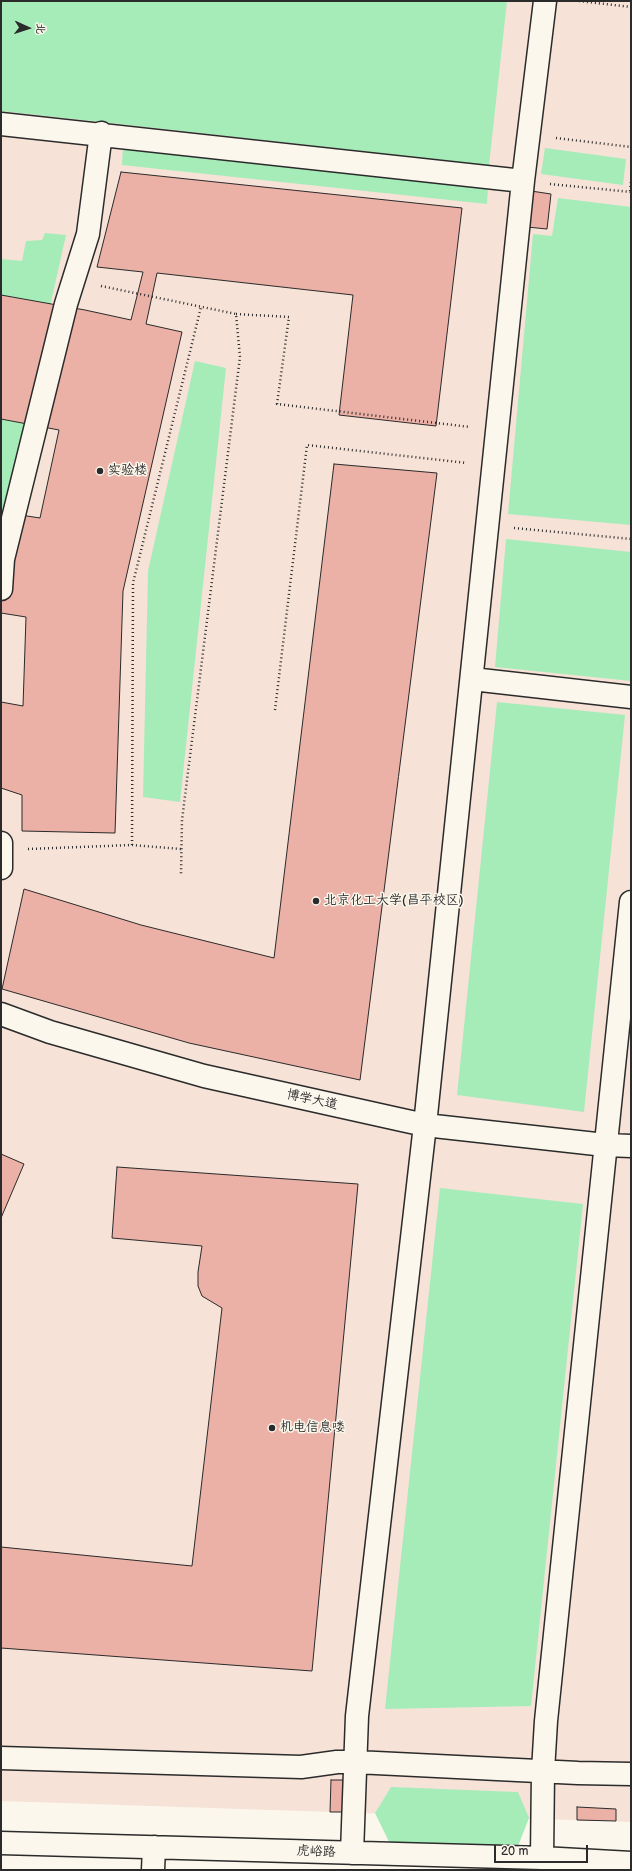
<!DOCTYPE html>
<meta charset="utf-8">
<style>
body{margin:0}
#map{position:relative;width:632px;height:1871px;overflow:hidden;background:#fbf7ec;font-family:"Balsamiq Sans","LXGW WenKai TC",sans-serif}
canvas{display:block}
.frame{position:absolute;inset:0;border:2px solid #2b2b2b;pointer-events:none}
.north{position:absolute;left:8px;top:8px;width:40px;height:40px;-webkit-text-stroke:3px #fbf7ec;paint-order:stroke;rotate:93deg;font-size:11px;font-weight:700;line-height:16px;text-align:center;color:#2b2b2b}
.north::after{content:'';display:block;margin:auto;width:14px;height:18px;background:#2b2b2b;clip-path:polygon(50% 0,100% 100%,50% 72%,0 100%)}
.scale{position:absolute;left:494px;top:1845px;width:94px;height:18px;box-sizing:border-box;border:2px solid #2b2b2b;border-top:0;padding-left:5px;font-size:12px;line-height:14px;white-space:nowrap;color:#2b2b2b;-webkit-text-stroke:3px #fbf7ec;paint-order:stroke}
</style>
<div id="map">
<canvas width="632" height="1871"></canvas>
<div class="frame"></div>
<div class="north">北</div>
<div class="scale">20 m</div>
</div>
<script>
const ctx = document.querySelector('canvas').getContext('2d');
ctx.lineJoin = 'round';
function fill(path, color) {
  ctx.fillStyle = color;
  ctx.fill(path, 'evenodd');
}
function poly(rows) {
  const path = new Path2D();
  for (const r of rows) {
    path.moveTo(r[0], r[1]);
    for (let i = 2; i < r.length; i += 2) path.lineTo(r[i], r[i + 1]);
  }
  return path;
}
function trace(path, color, width, dash) {
  ctx.strokeStyle = color;
  ctx.lineWidth = width;
  ctx.lineCap = dash ? 'butt' : 'round';
  ctx.setLineDash(dash || []);
  ctx.stroke(path);
}
function drawText(font, color, halo, rows, align = 'center') {
  ctx.font = font + ' "Balsamiq Sans","LXGW WenKai TC",sans-serif';
  ctx.lineWidth = 3;
  ctx.setLineDash([]);
  ctx.textBaseline = 'middle';
  ctx.strokeStyle = halo;
  ctx.fillStyle = color;
  for (const [text, x, y, turn = 0] of rows) {
    ctx.save();
    ctx.translate(x, y);
    ctx.rotate((+turn || 0) * Math.PI / 180);
    ctx.textAlign = isNaN(turn) ? turn : align;
    if (halo) ctx.strokeText(text, 0, 0);
    ctx.fillText(text, 0, 0);
    ctx.restore();
  }
}
fill(poly([
 [1,1,631,1,631,1822,1,1801]
]), '#f6e2d7');
fill(poly([
 [1,1,507,1,489,165,1,111],
 [123,147,488,188,487,204,122,165],
 [545,148,626,159,623,185,541,174],
 [558,198,631,207,631,525,508,514,533,234,552,236],
 [45,233,66,235,1,526,1,259,22,261,26,241,42,240],
 [195,361,226,368,180,802,143,797,148,571],
 [506,539,631,552,631,681,495,667],
 [497,702,625,715,584,1112,457,1095],
 [440,1188,583,1204,531,1706,385,1709],
 [391,1787,518,1792,529,1818,518,1846,390,1844,375,1813]
]), '#a6ecb9');
const building = poly([
 [121,172,462,208,436,426,339,415,353,295,157,273,146,324,182,332,123,591,115,833,22,831,22,795,1,788,1,702,23,706,26,617,1,613,1,512,40,518,59,430,1,419,1,295,85,310,131,320,143,272,97,267,121,172],
 [531,191,551,194,547,229,527,227,531,191],
 [334,464,437,473,360,1080,189,1043,2,989,24,889,141,925,274,958,334,464],
 [1,1154,24,1164,1,1218,1,1154],
 [117,1167,358,1184,312,1671,1,1648,1,1547,192,1566,222,1308,202,1296,198,1286,198,1272,202,1246,112,1238,117,1167],
 [331,1780,347,1780,346,1812,330,1812,331,1780],
 [577,1807,616,1809,616,1821,577,1820,577,1807]
]);
fill(building, '#ebb0a6');
trace(building, '#2b2b2b', 1);
const minor = poly([
 [1,124,523,181],
 [1,589,3,559,66,304,88,234,101,133],
 [472,679,631,697],
 [1,843,1,868],
 [1,1014,50,1032,204,1076,402,1120,425,1125,605,1145,631,1146],
 [1,1758,301,1767,337,1762,356,1762,578,1773,631,1774],
 [1,1843,542,1858,631,1863],
 [352,1853,357,1716,425,1125,523,181,545,1],
 [542,1858,543,1771,546,1721,631,902],
 [153,1870,154,1847]
]);
trace(minor, '#2b2b2b', 25);
trace(poly([
 [579,1,631,7],
 [556,138,631,147],
 [550,184,631,192],
 [630,191,631,181],
 [101,286,236,314,240,357,182,820,181,874],
 [236,314,289,317,277,404,470,427],
 [514,528,631,539],
 [275,710,307,445,467,463],
 [132,845,133,583,201,307],
 [28,849,132,845,181,849]
]), '#2b2b2b', 2.5, [1, 3]);
trace(minor, '#fbf7ec', 22);
for (const [x, y, r, color] of [
 [100,471,4,"#2b2b2b"],
 [316,901,4,"#2b2b2b"],
 [272,1428,4,"#2b2b2b"]
]) {
  const dot = new Path2D();
  dot.arc(x, y, r, 0, 2 * Math.PI);
  ctx.fillStyle = color;
  ctx.fill(dot);
  trace(dot, '#fbf7ec', 1.5);
}
drawText('13px', '#2b2b2b', '#fbf7ec', [
 ["实验楼",108,471],
 ["北京化工大学(昌平校区)",324,901],
 ["机电信息喽",280,1428]
], 'left');
drawText('13px', '#2b2b2b', '#fbf7ec', [
 ["博学大道",312,1100,12],
 ["虎峪路",316,1852,2]
]);
</script>
